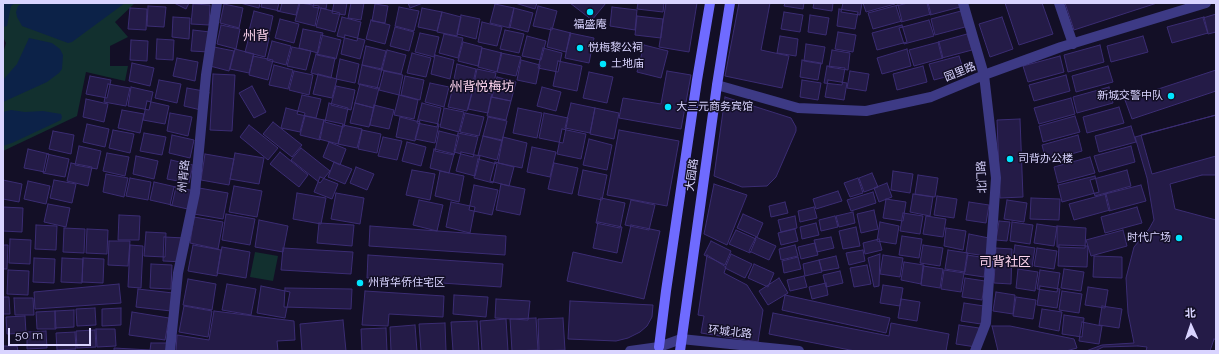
<!DOCTYPE html>
<meta charset="utf-8">
<style>
body{margin:0}
#map{position:relative;width:1219px;height:354px;overflow:hidden;background:#130f26;font-family:Raleway,"Noto Sans SC",sans-serif}
canvas{display:block}
.frame{position:absolute;inset:0;border:4px solid #d9d4ff;pointer-events:none}
.north{position:absolute;left:1171px;top:306px;width:40px;height:40px;-webkit-text-stroke:3px #130f26;paint-order:stroke;rotate:357deg;font-size:11px;font-weight:700;line-height:16px;text-align:center;color:#d9d4ff}
.north::after{content:'';display:block;margin:auto;width:14px;height:18px;background:#d9d4ff;clip-path:polygon(50% 0,100% 100%,50% 72%,0 100%)}
.scale{position:absolute;left:8px;top:328px;width:83px;height:18px;box-sizing:border-box;border:2px solid #d9d4ff;border-top:0;padding-left:5px;font-size:12px;line-height:14px;white-space:nowrap;color:#d9d4ff;-webkit-text-stroke:3px #130f26;paint-order:stroke}
</style>
<div id="map">
<canvas width="1219" height="354"></canvas>
<div class="frame"></div>
<div class="north">北</div>
<div class="scale">50 m</div>
</div>
<script>
const ctx = document.querySelector('canvas').getContext('2d');
ctx.lineJoin = 'round';
function fill(path, color) {
  ctx.fillStyle = color;
  ctx.fill(path, 'evenodd');
}
function poly(rows) {
  const path = new Path2D();
  for (const r of rows) {
    path.moveTo(r[0], r[1]);
    for (let i = 2; i < r.length; i += 2) path.lineTo(r[i], r[i + 1]);
  }
  return path;
}
function trace(path, color, width, dash) {
  ctx.strokeStyle = color;
  ctx.lineWidth = width;
  ctx.lineCap = dash ? 'butt' : 'round';
  ctx.setLineDash(dash || []);
  ctx.stroke(path);
}
function drawText(font, color, halo, rows, align = 'center') {
  ctx.font = font + ' Raleway,"Noto Sans SC",sans-serif';
  ctx.lineWidth = 3;
  ctx.setLineDash([]);
  ctx.textBaseline = 'middle';
  ctx.strokeStyle = halo;
  ctx.fillStyle = color;
  for (const [text, x, y, turn = 0] of rows) {
    ctx.save();
    ctx.translate(x, y);
    ctx.rotate((+turn || 0) * Math.PI / 180);
    ctx.textAlign = isNaN(turn) ? turn : align;
    if (halo) ctx.strokeText(text, 0, 0);
    ctx.fillText(text, 0, 0);
    ctx.restore();
  }
}
fill(poly([
 [3,3,135,3,115,22,128,37,110,46,110,66,128,66,125,81,86,72,77,116,3,151,3,53,6,43,3,37],
 [255,252,278,256,273,281,250,277]
]), '#12302f');
fill(poly([
 [3,3,15,3,11,6,7,26,3,27],
 [22,3,125,3,72,42,68,43,22,26,17,17,16,12,18,6],
 [29,38,52,43,60,49,63,55,62,69,59,73,47,82,3,102,3,80,17,64],
 [11,110,25,112,43,111,61,114,62,117,61,120,12,143,3,146,3,112]
]), '#0c2248');
const building = poly([
 [174,3,189,3,186,9,174,3],
 [240,3,260,3,259,8,240,3],
 [262,3,282,3,280,11,261,7,262,3],
 [279,3,299,3,296,15,277,11,279,3],
 [300,3,319,6,315,26,295,21,300,3],
 [314,3,327,3,326,9,313,7,314,3],
 [334,3,347,3,345,15,332,13,334,3],
 [351,3,364,3,361,20,348,18,351,3],
 [408,3,423,3,410,8,408,3],
 [515,3,537,3,535,9,515,3],
 [570,3,606,3,592,20,570,3],
 [638,3,664,3,663,12,637,9,638,3],
 [666,3,697,3,689,52,659,47,666,3],
 [739,3,770,3,761,50,789,56,782,88,725,76,739,3],
 [785,3,804,3,803,9,784,6,785,3],
 [814,3,833,3,832,11,813,8,814,3],
 [843,3,862,3,860,15,841,12,843,3],
 [863,3,895,3,895,4,866,12,863,3],
 [908,3,928,3,931,14,901,22,896,6,908,3],
 [927,3,959,3,960,7,930,15,927,3],
 [1005,3,1042,3,1053,34,1019,45,1005,3],
 [1065,3,1157,3,1074,30,1065,3],
 [193,4,210,5,209,25,191,24,193,4],
 [224,4,243,8,239,28,220,23,224,4],
 [375,4,388,6,385,23,372,21,375,4],
 [495,4,514,8,510,28,490,23,495,4],
 [898,5,902,21,873,29,868,13,898,5],
 [148,6,166,7,164,27,147,26,148,6],
 [538,6,557,11,552,30,533,26,538,6],
 [399,7,419,11,414,31,395,26,399,7],
 [612,7,637,10,635,30,610,26,612,7],
 [130,8,147,9,146,30,128,29,130,8],
 [321,8,340,13,335,32,316,27,321,8],
 [422,8,442,12,437,31,418,27,422,8],
 [514,8,533,13,528,32,509,27,514,8],
 [839,9,858,12,855,29,837,26,839,9],
 [254,11,273,16,269,35,249,31,254,11],
 [961,11,965,27,935,35,931,19,961,11],
 [442,12,461,17,457,36,437,32,442,12],
 [784,12,803,15,800,32,781,29,784,12],
 [1216,14,1216,32,1208,34,1203,18,1216,14],
 [461,15,480,19,476,39,457,34,461,15],
 [810,15,829,18,826,35,808,32,810,15],
 [637,16,663,19,661,38,635,35,637,16],
 [173,17,190,18,189,39,172,37,173,17],
 [342,17,361,22,357,41,337,36,342,17],
 [1002,17,1013,49,990,57,979,24,1002,17],
 [1204,17,1208,33,1172,43,1167,27,1204,17],
 [280,19,299,24,294,43,275,38,280,19],
 [371,20,390,25,385,44,366,39,371,20],
 [929,20,934,36,904,44,899,28,929,20],
 [482,22,502,27,497,46,478,42,482,22],
 [221,25,240,29,236,49,217,44,221,25],
 [902,25,907,42,877,50,872,33,902,25],
 [395,27,414,32,409,51,390,46,395,27],
 [551,28,571,33,566,52,547,47,551,28],
 [303,29,323,33,318,53,299,48,303,29],
 [193,30,210,32,209,52,191,51,193,30],
 [505,30,524,34,519,53,500,49,505,30],
 [838,32,856,35,853,52,835,49,838,32],
 [250,33,269,38,265,57,245,52,250,33],
 [420,33,439,37,434,57,415,52,420,33],
 [570,33,594,38,589,63,565,58,570,33],
 [444,34,463,38,458,58,439,53,444,34],
 [967,34,972,50,942,58,938,42,967,34],
 [321,35,341,40,336,59,317,55,321,35],
 [345,35,365,40,360,59,341,54,345,35],
 [527,36,546,41,541,60,522,56,527,36],
 [780,36,798,39,796,56,777,53,780,36],
 [1143,36,1148,52,1111,62,1107,46,1143,36],
 [157,39,174,40,173,60,156,59,157,39],
 [131,40,148,41,147,61,130,60,131,40],
 [272,41,291,46,286,65,267,60,272,41],
 [463,42,482,47,478,66,458,61,463,42],
 [939,42,943,58,914,66,909,50,939,42],
 [806,44,825,47,822,64,804,61,806,44],
 [644,45,668,51,661,78,637,72,644,45],
 [1100,45,1104,62,1068,72,1064,55,1100,45],
 [366,46,386,51,381,70,362,65,366,46],
 [214,47,234,51,229,71,210,66,214,47],
 [292,47,311,51,306,70,287,66,292,47],
 [482,48,502,53,497,72,478,67,482,48],
 [543,48,562,53,558,72,538,68,543,48],
 [235,49,254,54,249,73,230,69,235,49],
 [907,49,911,66,882,74,877,58,907,49],
 [387,50,406,55,401,74,382,70,387,50],
 [832,50,850,53,848,70,829,67,832,50],
 [412,53,431,58,426,77,407,73,412,53],
 [501,53,521,57,516,76,497,72,501,53],
 [316,54,335,58,331,78,311,73,316,54],
 [435,55,454,60,450,79,431,74,435,55],
 [253,56,273,60,268,80,249,75,253,56],
 [959,56,964,72,934,80,929,64,959,56],
 [1060,56,1064,72,1028,82,1023,66,1060,56],
 [177,58,198,62,195,81,173,76,177,58],
 [340,59,359,64,355,83,336,79,340,59],
 [521,60,540,65,536,84,517,80,521,60],
 [802,60,821,63,818,80,800,77,802,60],
 [558,61,582,66,577,91,553,86,558,61],
 [132,63,154,68,150,86,129,81,132,63],
 [457,64,476,69,472,88,453,84,457,64],
 [274,65,293,70,288,89,269,85,274,65],
 [362,65,382,69,377,89,358,84,362,65],
 [827,66,845,68,842,85,824,83,827,66],
 [923,66,927,82,897,90,893,74,923,66],
 [1108,66,1113,82,1076,92,1072,76,1108,66],
 [477,69,496,73,492,92,473,88,477,69],
 [1216,70,1216,91,1132,119,1125,100,1216,70],
 [294,71,313,75,309,95,289,90,294,71],
 [384,71,403,75,399,95,379,90,384,71],
 [667,71,691,75,681,129,619,118,623,98,661,104,667,71],
 [850,71,869,74,866,91,847,88,850,71],
 [589,72,613,77,607,103,583,98,589,72],
 [213,74,235,75,232,131,210,130,213,74],
 [318,74,337,79,332,98,313,94,318,74],
 [1066,75,1070,91,1034,101,1029,85,1066,75],
 [90,76,111,80,107,98,86,94,90,76],
 [405,76,424,80,420,100,401,95,405,76],
 [497,77,516,82,511,101,492,97,497,77],
 [159,80,181,84,177,103,155,98,159,80],
 [802,80,821,83,818,100,800,97,802,80],
 [828,80,847,83,844,100,825,97,828,80],
 [430,83,449,87,444,107,425,102,430,83],
 [108,84,130,88,126,106,104,102,108,84],
 [360,84,379,88,374,108,355,103,360,84],
 [252,86,266,112,254,118,239,93,252,86],
 [336,86,355,90,351,110,331,105,336,86],
 [131,87,153,92,149,110,128,106,131,87],
 [453,87,472,92,467,111,448,107,453,87],
 [542,87,561,92,556,111,537,106,542,87],
 [1109,87,1113,103,1077,113,1073,97,1109,87],
 [187,88,209,92,205,111,184,106,187,88],
 [473,89,492,94,488,113,468,109,473,89],
 [302,95,321,99,316,118,297,114,302,95],
 [399,95,418,100,414,119,394,115,399,95],
 [491,97,511,101,506,120,487,116,491,97],
 [725,97,791,118,796,127,796,131,776,177,767,186,742,187,714,176,725,97],
 [1071,98,1075,114,1039,124,1034,108,1071,98],
 [86,99,108,104,104,122,83,117,86,99],
 [147,101,169,106,165,124,143,120,147,101],
 [329,103,348,108,344,127,325,122,329,103],
 [355,103,374,108,369,127,350,123,355,103],
 [422,103,441,108,437,127,417,123,422,103],
 [571,103,595,108,590,133,565,128,571,103],
 [374,105,394,110,389,129,370,125,374,105],
 [1119,107,1124,123,1087,133,1083,117,1119,107],
 [286,108,305,113,300,132,281,128,286,108],
 [444,108,464,112,459,132,440,127,444,108],
 [518,108,542,113,537,138,513,133,518,108],
 [595,108,619,113,614,139,590,134,595,108],
 [122,110,144,114,140,133,118,128,122,110],
 [170,113,192,117,188,136,167,131,170,113],
 [465,113,484,117,479,136,460,132,465,113],
 [544,113,568,118,563,143,539,138,544,113],
 [1216,115,1216,156,1152,174,1141,135,1216,115],
 [1216,115,1216,351,1086,351,1102,345,1134,343,1128,313,1126,278,1134,247,1149,229,1154,220,1147,178,1135,137,1216,115],
 [305,116,324,120,320,140,300,135,305,116],
 [1075,116,1080,132,1043,142,1039,126,1075,116],
 [400,117,420,122,415,141,396,137,400,117],
 [488,117,507,121,502,141,483,136,488,117],
 [1020,119,1023,197,1000,198,997,120,1020,119],
 [324,120,343,124,338,144,319,139,324,120],
 [420,120,439,124,435,143,415,139,420,120],
 [273,122,302,145,292,157,263,134,273,122],
 [87,124,109,129,105,147,83,142,87,124],
 [249,125,278,148,268,160,240,137,249,125],
 [343,125,362,129,357,148,338,144,343,125],
 [1131,126,1136,142,1099,152,1095,136,1131,126],
 [562,129,586,134,581,159,557,154,562,129],
 [113,130,134,134,130,153,109,148,113,130],
 [362,130,381,134,377,153,358,149,362,130],
 [619,130,679,141,667,206,607,195,619,130],
 [53,131,74,135,71,154,49,149,53,131],
 [439,131,459,136,454,155,435,151,439,131],
 [144,133,166,137,162,155,140,151,144,133],
 [458,133,478,137,473,157,454,152,458,133],
 [172,135,194,140,190,158,169,153,172,135],
 [1078,135,1082,151,1046,161,1042,145,1078,135],
 [483,136,502,140,497,160,478,155,483,136],
 [383,137,402,141,397,160,378,156,383,137],
 [503,137,527,143,522,168,498,163,503,137],
 [589,139,612,145,607,170,583,165,589,139],
 [329,142,346,149,340,165,323,157,329,142],
 [407,142,426,147,421,166,402,161,407,142],
 [79,146,101,151,97,169,75,165,79,146],
 [1131,146,1135,162,1099,172,1094,156,1131,146],
 [532,147,556,152,550,177,527,172,532,147],
 [301,148,330,171,320,183,291,160,301,148],
 [28,149,49,154,45,172,24,168,28,149],
 [434,149,454,154,449,173,430,168,434,149],
 [280,152,308,175,299,187,270,164,280,152],
 [461,152,480,156,475,176,456,171,461,152],
 [107,153,129,157,125,176,103,171,107,153],
 [235,153,264,158,259,184,230,179,235,153],
 [47,154,69,159,65,177,43,173,47,154],
 [205,154,234,159,229,185,201,180,205,154],
 [136,156,158,161,154,179,133,174,136,156],
 [1090,157,1095,173,1058,183,1054,167,1090,157],
 [478,159,497,164,493,183,474,178,478,159],
 [171,160,193,165,189,183,167,179,171,160],
 [334,162,352,169,345,184,328,177,334,162],
 [495,162,514,167,509,186,490,181,495,162],
 [71,163,92,167,88,186,67,181,71,163],
 [554,163,578,168,572,194,548,189,554,163],
 [356,167,374,174,367,190,350,183,356,167],
 [412,170,435,174,430,200,406,195,412,170],
 [583,170,607,175,602,200,578,195,583,170],
 [1127,170,1131,186,1095,196,1090,180,1127,170],
 [440,171,464,176,459,202,435,196,440,171],
 [893,171,913,174,910,193,891,190,893,171],
 [872,173,878,187,864,192,859,178,872,173],
 [106,174,128,178,124,197,103,192,106,174],
 [918,175,938,178,935,197,915,194,918,175],
 [1202,175,1216,175,1216,220,1175,209,1170,184,1202,175],
 [1095,176,1099,192,1062,202,1058,185,1095,176],
 [320,177,338,184,332,199,314,192,320,177],
 [130,178,151,182,148,200,126,196,130,178],
 [858,178,863,193,850,197,844,183,858,178],
 [3,180,22,184,19,202,3,199,3,180],
 [54,180,76,184,72,203,50,198,54,180],
 [28,181,50,186,46,204,24,199,28,181],
 [154,182,176,187,172,205,150,200,154,182],
 [887,183,892,197,879,202,874,188,887,183],
 [501,184,525,189,520,215,496,210,501,184],
 [714,184,747,195,727,245,704,234,714,184],
 [474,185,498,190,492,215,469,210,474,185],
 [1141,185,1146,201,1109,211,1105,194,1141,185],
 [234,186,262,191,257,217,229,212,234,186],
 [174,187,196,191,192,210,170,205,174,187],
 [199,188,228,193,223,219,194,214,199,188],
 [838,191,842,201,816,209,813,199,838,191],
 [873,192,876,203,851,211,847,200,873,192],
 [297,193,326,198,321,224,293,219,297,193],
 [336,193,364,198,360,224,331,219,336,193],
 [913,194,933,197,930,216,910,212,913,194],
 [1106,194,1110,210,1074,220,1069,204,1106,194],
 [937,196,957,199,954,218,934,215,937,196],
 [601,198,625,203,620,228,596,223,601,198],
 [1031,198,1060,199,1059,220,1030,219,1031,198],
 [886,199,906,202,903,221,883,218,886,199],
 [419,200,443,205,437,231,413,225,419,200],
 [631,200,655,205,649,230,625,225,631,200],
 [1007,200,1027,203,1024,222,1004,219,1007,200],
 [451,202,475,207,470,233,446,227,451,202],
 [785,202,788,213,771,217,769,206,785,202],
 [969,202,989,205,986,223,966,220,969,202],
 [48,204,70,208,66,227,44,222,48,204],
 [3,207,23,208,22,232,3,231,3,207],
 [814,207,817,218,800,222,798,211,814,207],
 [1137,207,1142,223,1105,233,1101,217,1137,207],
 [874,210,878,229,861,233,857,214,874,210],
 [853,212,855,223,839,227,836,216,853,212],
 [903,213,923,216,920,234,900,231,903,213],
 [226,214,255,219,250,245,222,240,226,214],
 [743,214,763,223,757,237,737,228,743,214],
 [119,215,140,216,139,240,118,240,119,215],
 [795,216,797,228,781,232,778,220,795,216],
 [835,216,838,227,821,231,819,220,835,216],
 [926,216,946,219,943,237,923,234,926,216],
 [194,217,223,222,218,249,190,243,194,217],
 [259,220,288,226,283,252,255,247,259,220],
 [999,221,1010,222,1007,241,996,240,999,221],
 [598,222,622,227,617,253,593,248,598,222],
 [880,222,899,226,896,244,877,241,880,222],
 [1012,222,1033,225,1030,244,1010,241,1012,222],
 [319,223,354,225,352,246,317,243,319,223],
 [816,223,819,235,802,239,800,227,816,223],
 [1037,224,1057,227,1054,246,1034,243,1037,224],
 [36,225,57,226,56,250,35,249,36,225],
 [631,225,660,231,644,299,567,281,573,252,622,263,631,225],
 [370,226,506,236,505,255,369,246,370,226],
 [1057,226,1086,228,1085,248,1057,247,1057,226],
 [856,227,860,246,843,249,839,231,856,227],
 [64,228,85,229,84,253,63,252,64,228],
 [946,228,966,231,963,250,944,246,946,228],
 [87,229,108,230,107,254,86,253,87,229],
 [795,229,798,241,781,245,778,233,795,229],
 [736,230,756,239,750,253,729,244,736,230],
 [1123,230,1127,246,1091,256,1086,240,1123,230],
 [146,232,166,233,165,257,144,256,146,232],
 [969,234,989,238,986,256,966,253,969,234],
 [902,236,922,239,919,258,899,255,902,236],
 [164,237,185,238,184,262,163,261,164,237],
 [756,237,776,246,769,260,749,251,756,237],
 [831,237,834,248,817,252,814,240,831,237],
 [10,239,31,240,30,264,9,263,10,239],
 [879,239,882,250,865,254,863,243,879,239],
 [109,241,130,241,128,266,108,265,109,241],
 [711,241,731,251,725,265,704,255,711,241],
 [815,243,818,255,801,259,798,247,815,243],
 [3,245,8,245,7,269,3,269,3,245],
 [130,245,143,246,141,288,128,287,130,245],
 [193,245,221,250,217,276,188,271,193,245],
 [795,245,798,256,781,260,779,249,795,245],
 [923,245,943,248,940,266,920,263,923,245],
 [1015,245,1035,248,1032,267,1012,264,1015,245],
 [1059,245,1088,246,1087,267,1058,266,1059,245],
 [222,247,250,252,246,278,217,273,222,247],
 [283,248,353,252,351,274,281,270,283,248],
 [996,248,1012,249,1011,284,994,283,996,248],
 [1037,248,1057,251,1054,269,1034,266,1037,248],
 [863,250,865,261,849,265,846,253,863,250],
 [948,250,968,253,965,272,945,269,948,250],
 [731,254,752,264,745,278,725,268,731,254],
 [880,254,879,286,874,287,868,258,880,254],
 [368,255,503,264,501,287,367,278,368,255],
 [707,255,726,267,724,273,747,285,763,310,758,342,701,333,704,316,698,315,707,255],
 [883,255,903,258,900,277,880,274,883,255],
 [967,255,987,258,984,277,964,274,967,255],
 [836,256,839,268,822,271,819,260,836,256],
 [1094,256,1122,257,1122,278,1093,277,1094,256],
 [798,257,801,269,784,273,782,261,798,257],
 [34,258,55,259,54,283,33,282,34,258],
 [62,258,83,259,82,283,61,282,62,258],
 [83,258,104,259,103,283,82,282,83,258],
 [819,260,822,272,805,276,803,264,819,260],
 [904,262,924,265,921,284,901,280,904,262],
 [151,264,172,265,171,289,150,288,151,264],
 [754,264,774,273,768,287,748,278,754,264],
 [867,265,871,284,854,287,850,268,867,265],
 [923,266,943,269,940,288,921,285,923,266],
 [1018,269,1038,272,1035,291,1016,288,1018,269],
 [1064,269,1084,272,1081,291,1061,288,1064,269],
 [8,270,29,271,28,295,7,294,8,270],
 [944,270,964,273,961,292,941,289,944,270],
 [1040,270,1060,273,1057,292,1037,289,1040,270],
 [840,271,843,283,826,287,823,275,840,271],
 [804,276,807,287,790,291,787,280,804,276],
 [779,278,788,293,768,305,759,291,779,278],
 [965,278,985,281,982,300,962,297,965,278],
 [188,279,216,284,212,310,183,305,188,279],
 [826,283,828,295,812,299,809,287,826,283],
 [119,284,121,303,35,309,34,292,119,284],
 [227,284,256,289,251,315,222,310,227,284],
 [883,285,903,288,900,306,880,303,883,285],
 [261,286,290,292,285,318,257,313,261,286],
 [1040,286,1060,289,1057,308,1037,305,1040,286],
 [1088,287,1108,290,1105,308,1085,305,1088,287],
 [285,288,352,289,351,309,284,307,285,288],
 [138,289,173,293,171,311,136,307,138,289],
 [365,291,444,296,443,317,389,314,388,326,362,325,365,291],
 [1062,291,1082,294,1079,313,1059,310,1062,291],
 [996,292,1015,295,1013,314,993,311,996,292],
 [454,295,488,297,486,317,453,314,454,295],
 [785,295,890,318,886,333,782,310,785,295],
 [3,297,9,297,10,314,3,314,3,297],
 [1016,297,1036,300,1033,319,1013,316,1016,297],
 [14,298,33,298,34,315,15,315,14,298],
 [496,299,530,301,528,320,495,318,496,299],
 [901,299,920,302,917,321,898,318,901,299],
 [570,301,653,305,652,317,647,326,640,332,628,338,616,341,568,339,570,301],
 [964,303,984,306,981,324,961,321,964,303],
 [184,306,212,311,208,337,179,332,184,306],
 [1102,306,1122,309,1119,328,1099,325,1102,306],
 [95,308,96,325,77,326,76,309,95,308],
 [121,308,121,325,102,326,102,309,121,308],
 [1042,309,1062,312,1059,331,1039,327,1042,309],
 [74,310,74,327,55,328,55,311,74,310],
 [55,311,56,329,37,329,36,312,55,311],
 [214,311,294,321,295,340,277,341,278,351,176,351,177,335,209,340,214,311],
 [132,312,169,318,165,340,129,335,132,312],
 [773,313,889,336,891,323,949,334,946,351,855,351,769,334,773,313],
 [1064,315,1084,318,1082,337,1062,334,1064,315],
 [25,316,26,333,7,334,6,317,25,316],
 [536,318,538,350,512,351,510,319,536,318],
 [563,318,565,350,539,351,538,319,563,318],
 [506,319,508,351,482,351,480,321,506,319],
 [343,320,346,351,302,351,300,324,343,320],
 [477,321,479,351,453,351,451,322,477,321],
 [1082,322,1102,326,1099,344,1079,341,1082,322],
 [445,323,446,351,421,351,419,324,445,323],
 [415,325,417,351,391,351,390,327,415,325],
 [959,325,979,328,976,347,956,344,959,325],
 [992,326,1010,326,1074,339,1077,348,1066,351,998,351,992,326],
 [386,328,387,351,362,351,361,329,386,328],
 [96,329,115,329,116,346,97,347,96,329],
 [95,330,96,347,77,348,76,331,95,330],
 [46,331,47,348,27,349,27,332,46,331],
 [75,332,76,349,57,350,56,333,75,332],
 [1214,339,1216,340,1216,351,1210,351,1214,339],
 [151,343,167,343,167,351,114,351,114,348,150,350,151,343],
 [3,346,17,346,18,351,3,351,3,346],
 [1138,346,1147,347,1146,351,1095,351,1103,347,1138,346]
]);
fill(building, '#241b47');
trace(building, '#3b2d73', 1);
trace(poly([
 [963,3,984,75,996,178,986,323,975,351],
 [1059,3,1073,44],
 [717,85,798,108,866,111,931,97,984,75,1061,47,1206,3],
 [170,351,178,273,195,193,206,75,217,3],
 [630,351,659,347]
]), '#3d3a85', 10);
trace(poly([
 [659,347,681,339,799,351]
]), '#3d3a85', 10);
trace(poly([
 [659,347,666,291,697,80,710,3],
 [680,351,717,85,730,3]
]), '#6f6bff', 10);
for (const [x, y, r, color] of [
 [590,12,4,"#00e5ff"],
 [580,48,4,"#00e5ff"],
 [603,64,4,"#00e5ff"],
 [1171,96,4,"#00e5ff"],
 [668,107,4,"#00e5ff"],
 [1010,159,4,"#00e5ff"],
 [1179,238,4,"#00e5ff"],
 [360,283,4,"#00e5ff"]
]) {
  const dot = new Path2D();
  dot.arc(x, y, r, 0, 2 * Math.PI);
  ctx.fillStyle = color;
  ctx.fill(dot);
  trace(dot, '#130f26', 1.5);
}
drawText('11px', '#d9d4ff', '#130f26', [
 ["福盛庵",590,25,"center"],
 ["悦梅黎公祠",588,48],
 ["土地庙",611,64],
 ["新城交警中队",1163,96,"right"],
 ["大三元商务宾馆",676,107],
 ["司背办公楼",1018,159],
 ["时代广场",1171,238,"right"],
 ["州背华侨住宅区",368,283]
], 'left');
drawText('11px', '#d9d4ff', '#130f26', [
 ["园里路",960,72,-22],
 ["大园路",692,175,-82],
 ["州背路",184,176,-84],
 ["北门路",982,177,-92],
 ["环城北路",730,332,6]
]);
drawText('13px', '#ffd6f0', '#130f26', [
 ["州背",256,36],
 ["州背悦梅坊",482,87],
 ["司背社区",1005,262]
]);
</script>
